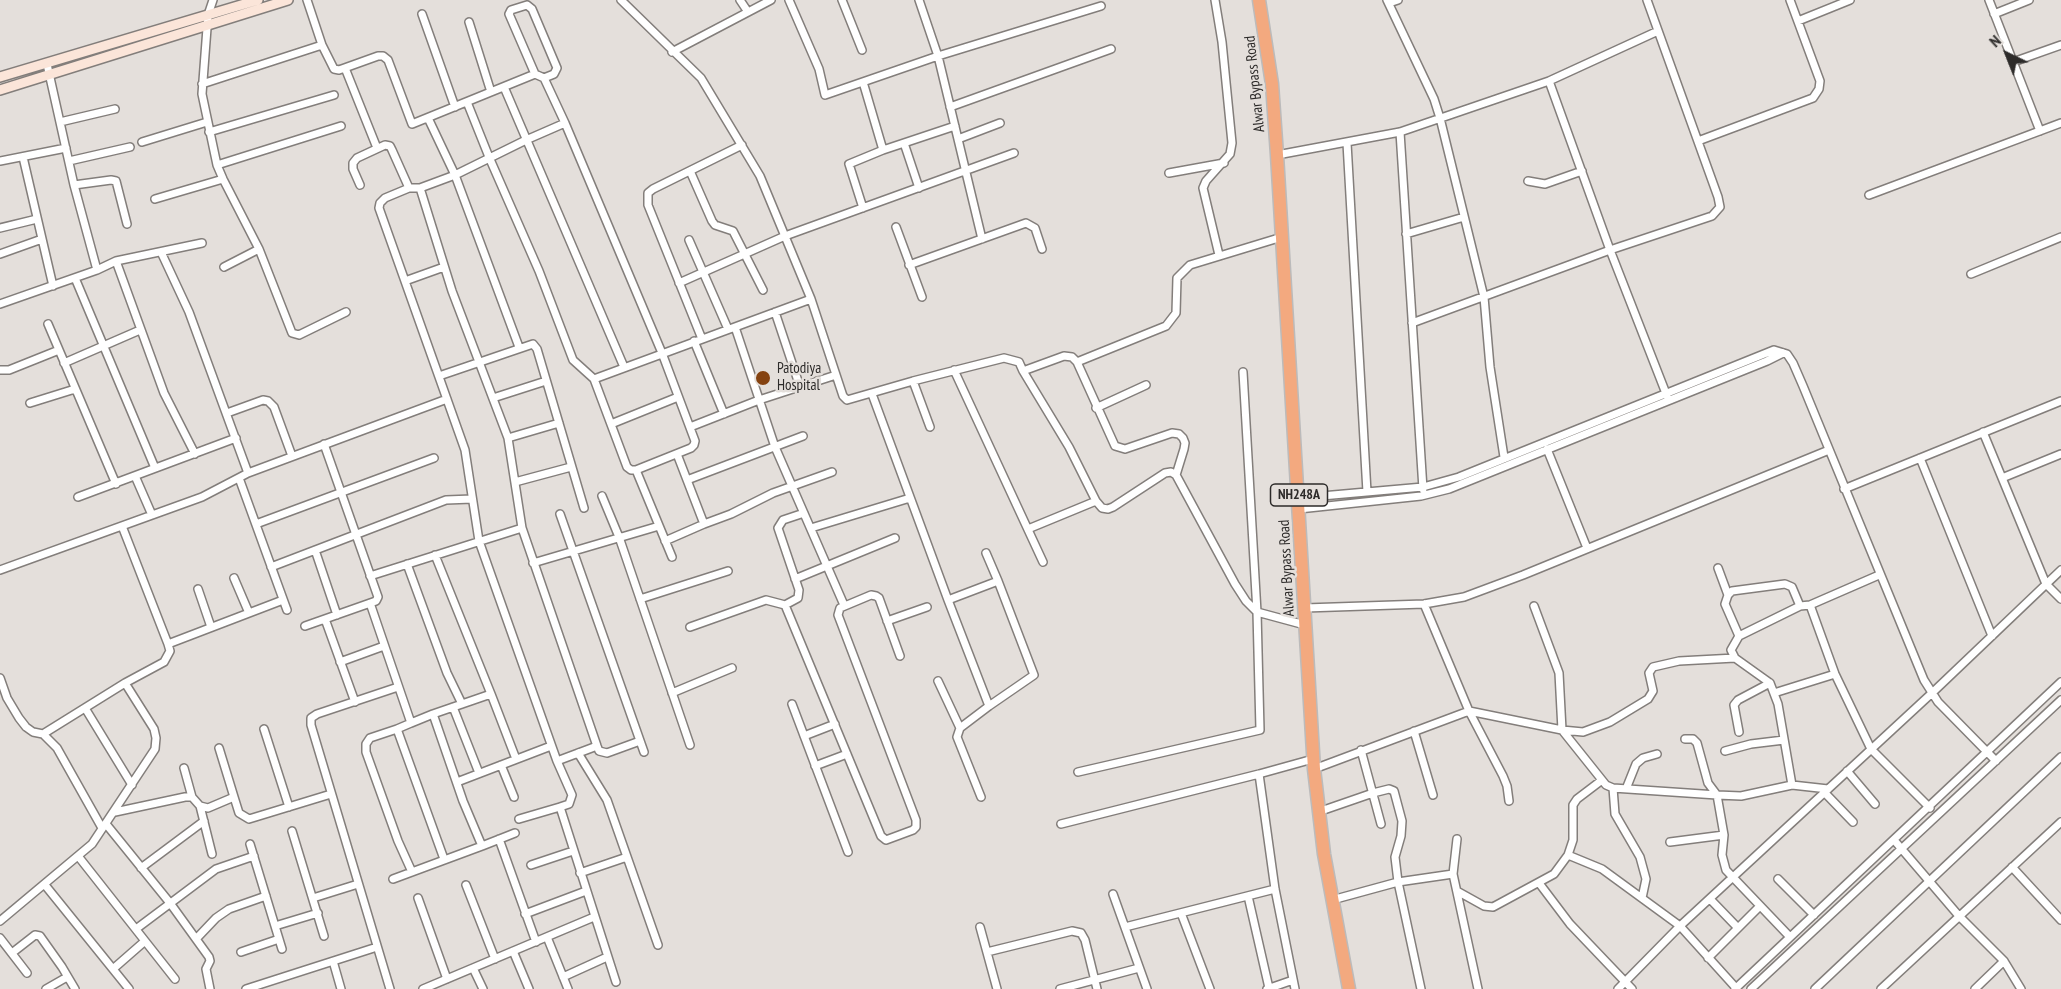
<!DOCTYPE html>
<style>
body{margin:0}
#map{position:relative;width:2061px;height:989px;overflow:hidden;background:#e4dfdb;font-family:"PT Sans Narrow",sans-serif}
canvas{display:block}
.north{position:absolute;left:1977px;top:24px;width:60px;height:60px;-webkit-text-stroke:4px #e4dfdb;paint-order:stroke;rotate:317deg;font-size:16px;font-weight:700;line-height:24px;text-align:center;color:#2d2b2a}
.north::after{content:'';display:block;margin:auto;width:21px;height:27px;background:#2d2b2a;clip-path:polygon(50% 0,100% 100%,50% 72%,0 100%)}
</style>
<div id="map">
<canvas width="2061" height="989"></canvas>
<div class="north">N</div>
</div>
<script>
const ctx = document.querySelector('canvas').getContext('2d');
ctx.lineJoin = 'round';
function poly(rows) {
  const path = new Path2D();
  for (const r of rows) {
    path.moveTo(r[0], r[1]);
    for (let i = 2; i < r.length; i += 2) path.lineTo(r[i], r[i + 1]);
  }
  return path;
}
function trace(path, color, width, dash) {
  ctx.strokeStyle = color;
  ctx.lineWidth = width;
  ctx.lineCap = dash ? 'butt' : 'round';
  ctx.setLineDash(dash || []);
  ctx.stroke(path);
}
function drawText(font, color, halo, rows, align = 'center') {
  ctx.font = font + ' "PT Sans Narrow",sans-serif';
  ctx.lineWidth = 5;
  ctx.setLineDash([]);
  ctx.textBaseline = 'middle';
  ctx.strokeStyle = halo;
  ctx.fillStyle = color;
  for (const [text, x, y, turn = 0] of rows) {
    ctx.save();
    ctx.translate(x, y);
    ctx.rotate((+turn || 0) * Math.PI / 180);
    ctx.textAlign = isNaN(turn) ? turn : align;
    if (halo) ctx.strokeText(text, 0, 0);
    ctx.fillText(text, 0, 0);
    ctx.restore();
  }
}
const street = poly([
 [213,0,208,15,202,94,217,165,223,179,259,249,292,333,299,335,346,312],
 [307,0,322,45,334,69,339,70,378,56,383,56,388,60,412,124,535,74],
 [621,0,701,78,760,176,811,299,843,396,847,400,913,381,1004,358,1019,362,1023,371,1064,356,1072,357,1077,362,1166,326,1176,313,1177,278,1190,265,1282,237],
 [740,0,748,12],
 [789,0,819,69,825,95,938,56,1101,6],
 [842,0,862,50],
 [919,0,938,56,982,239],
 [1215,0,1222,42,1232,143,1230,154,1206,181,1203,188,1219,255],
 [1387,0,1434,99,1440,118,1484,297,1490,367,1504,457],
 [1989,0,2040,131],
 [1389,3,1398,0],
 [422,14,455,107],
 [1994,14,2029,0],
 [1798,21,1850,0],
 [469,22,491,92],
 [672,52,771,0],
 [2013,62,2061,45],
 [47,64,74,185,97,270,116,261,202,243],
 [345,68,377,148],
 [1549,81,1610,250,1667,396],
 [863,82,883,150],
 [202,84,322,45],
 [504,87,624,367],
 [467,102,489,157,539,271,573,360,594,379,627,467,631,470,636,470,691,448,694,445,695,441,662,353,565,123,544,78,535,74,509,14,511,10,527,5,532,9,557,68,554,74,544,78],
 [950,107,1111,49],
 [428,118,455,175,519,347],
 [60,122,115,109],
 [209,132,334,95],
 [1400,132,1423,489],
 [958,139,1000,123],
 [1698,141,1813,98,1819,89,1820,81,1790,0],
 [142,142,207,122],
 [904,143,919,188],
 [1347,143,1367,492],
 [1277,155,1400,132,1549,81,1658,31],
 [23,157,53,286],
 [0,161,66,148],
 [69,161,130,147],
 [217,165,341,126],
 [690,171,712,221,715,225,733,231,763,290],
 [1169,173,1224,163],
 [1528,181,1545,184,1582,171],
 [74,185,111,180,116,181,127,224],
 [360,185,353,169,353,163,357,158,385,145,390,146,392,150,409,188,420,188,455,175,526,140,565,123],
 [409,188,385,198,380,203,379,208,465,450,479,541,557,761,572,795,569,804,560,807,616,982],
 [420,188,452,291,508,438,522,528,597,746,599,751,607,753,640,741],
 [1869,195,2061,123],
 [155,199,223,179],
 [863,208,849,164,883,150,955,126],
 [896,227,922,297],
 [0,228,37,219],
 [1406,234,1464,217],
 [689,240,728,329],
 [161,252,189,312,248,473],
 [0,254,42,239],
 [116,261,164,393,195,454],
 [909,265,1026,223,1035,228,1042,249],
 [224,267,259,249],
 [1971,274,2061,237],
 [75,278,155,468],
 [405,281,444,267],
 [679,283,785,236,1014,153],
 [0,304,97,270],
 [775,312,800,387],
 [1412,323,1610,250,1712,216,1720,207,1718,197,1647,0],
 [48,324,116,484],
 [735,327,775,447,844,605],
 [702,339,648,205,648,193,653,189,742,145],
 [694,341,724,414],
 [1077,362,1115,446,1125,449,1172,433,1179,434,1183,438,1185,443,1184,449,1176,475],
 [64,363,140,330],
 [0,370,9,370,59,350],
 [954,370,1043,562],
 [1023,371,1069,447,1096,501,1102,508,1108,509,1113,507,1165,473,1171,472,1176,475,1235,584,1246,601,1257,612,1305,625],
 [439,376,533,344,537,349,584,508],
 [594,379,811,299],
 [913,381,930,427],
 [872,394,948,600,989,706,960,728,957,737,981,797],
 [493,398,546,381],
 [30,403,75,389],
 [1096,408,1146,385],
 [227,413,263,400,268,401,274,407,292,456],
 [611,424,678,397],
 [690,427,759,400,836,375],
 [1983,432,2046,584,2061,599],
 [508,438,559,423],
 [1547,449,1587,548],
 [677,454,704,524,731,514,773,493,832,472],
 [1920,458,1992,636],
 [636,470,672,557],
 [135,476,152,515],
 [239,478,287,610],
 [2002,478,2061,454],
 [687,480,803,436],
 [515,482,571,467],
 [1844,489,2061,401],
 [602,496,619,537,690,745],
 [78,497,236,438],
 [1299,498,1423,487,1459,477,1774,350,1787,354,1793,363,1803,386,1924,680,1938,702,1996,761],
 [1299,509,1421,496,1449,489,1767,361,1783,353],
 [804,513,783,520,778,528,799,590,798,598,785,605,881,836,886,840,913,830,916,827,916,820,838,615,840,608,871,595,876,596,879,598,900,656],
 [560,514,644,752],
 [256,524,434,458],
 [122,526,168,644],
 [811,528,910,498],
 [1028,529,1096,501],
 [665,541,704,524],
 [315,550,337,615],
 [986,553,998,581],
 [435,555,491,694],
 [533,563,659,526],
 [407,564,447,673,462,704],
 [271,567,446,500,472,499],
 [1718,568,1728,595],
 [0,570,202,497,248,473,447,399],
 [370,576,522,528],
 [234,578,249,613],
 [795,579,895,538],
 [198,589,211,627],
 [640,599,728,571],
 [948,600,998,581,1034,675,989,706],
 [370,603,411,723,397,729,444,859],
 [1424,604,1469,711,1503,776,1507,786,1509,801],
 [1810,605,1835,674,1871,749,1930,808],
 [1534,606,1559,673,1562,730,1606,785,1613,788,1717,795,1741,796,1792,785,1828,789],
 [1305,608,1424,604,1464,597,1523,575,1829,450],
 [325,619,355,702],
 [887,621,927,607],
 [305,626,376,601,378,597,324,444],
 [690,627,766,600,785,605],
 [1739,636,1725,604,1728,595,1732,591,1785,584,1792,587,1800,606],
 [1735,658,1731,650,1739,636,1800,606,1810,605,1879,575],
 [340,662,384,646],
 [0,678,7,698,19,718,26,727,33,732,43,734,57,748,102,828],
 [938,681,960,728],
 [672,693,732,668],
 [1774,693,1835,674],
 [792,704,848,852],
 [453,707,479,773],
 [85,708,132,785],
 [433,714,491,694,516,759],
 [264,729,289,807],
 [397,729,370,738,366,744,366,752,398,841,412,872],
 [1414,731,1433,795],
 [1739,732,1734,705,1738,700,1770,683],
 [43,734,125,683,164,662,170,651,168,644,283,600],
 [804,736,835,724],
 [1685,739,1693,739,1697,743,1708,783,1717,795,1724,835,1722,855,1726,870,1790,937],
 [219,748,234,797],
 [1361,750,1381,824],
 [1725,751,1751,744,1784,740],
 [578,753,607,800,658,945],
 [557,761,597,746],
 [501,765,514,797],
 [815,766,847,754],
 [184,768,192,797],
 [1314,769,1469,711,1562,730,1583,732,1610,722,1648,699,1653,691,1649,673,1653,667,1679,661,1735,658,1770,683,1778,704,1792,785],
 [1847,771,1875,804],
 [1078,772,1260,730,1257,612,1243,372],
 [1259,774,1275,889,1295,989],
 [457,782,551,746],
 [1613,788,1615,814,1640,857,1646,879,1642,898],
 [1626,789,1636,764,1643,758,1657,754],
 [1824,792,1853,822],
 [200,806,212,854],
 [115,812,185,797,192,797,200,806,208,808,234,797,239,813,249,819,331,794],
 [1318,812,1373,793,1389,789,1394,791,1402,821,1401,836,1395,857,1398,882,1421,989],
 [519,819,560,807],
 [106,824,170,903,209,957,210,961,206,969,210,989],
 [1061,824,1259,774,1313,759],
 [292,831,324,936],
 [499,839,536,942],
 [1457,839,1453,874,1478,989],
 [1894,840,1959,916,2004,961,2021,989],
 [1670,842,1724,835],
 [250,844,282,949],
 [482,846,515,833],
 [1568,855,1602,869,1680,926,1737,989],
 [78,856,175,979],
 [531,865,573,851],
 [2012,867,2061,920],
 [141,868,204,821],
 [580,873,627,857],
 [393,879,482,846,463,801,433,714,411,723],
 [1778,879,1814,915],
 [1539,883,1570,924,1632,989],
 [45,885,129,989],
 [466,885,495,959],
 [1457,891,1484,906,1493,907,1554,874,1568,855,1573,840,1573,805,1577,799,1602,780],
 [1113,894,1147,989],
 [1248,896,1269,988],
 [313,898,358,884],
 [418,898,447,979],
 [1710,899,1738,928],
 [1332,900,1398,882,1453,874],
 [1181,913,1210,989],
 [525,914,586,891],
 [0,921,92,844,155,749,156,738,154,729,125,683],
 [275,926,318,913],
 [980,927,997,989],
 [1125,927,1275,889],
 [136,929,216,869,254,856],
 [547,937,568,989],
 [0,938,27,973],
 [196,939,216,918,229,909,266,896],
 [513,951,529,989],
 [241,952,279,939],
 [987,952,1072,931,1081,933,1085,940,1097,989],
 [12,953,35,935,40,936,62,967,75,989],
 [1708,958,1760,906],
 [333,961,341,989],
 [473,968,483,989],
 [113,969,145,941],
 [563,977,607,957],
 [46,989,67,977],
 [246,989,377,947],
 [390,989,311,725,311,718,317,714,398,687],
 [423,989,594,917],
 [1060,989,1139,968],
 [1267,989,1293,980],
 [1618,989,1680,926,1932,693,2061,570],
 [1735,989,2061,682],
 [1751,989,2061,700],
 [1815,989,2061,757],
 [1881,989,2061,822],
 [1975,989,2004,961]
]);
const secondary = poly([
 [0,77,258,0],
 [0,90,288,0]
]);
const highway = poly([
 [1259,0,1272,84,1277,155,1314,769,1324,854,1349,989]
]);
trace(street, '#837e7b', 10);
trace(secondary, '#837e7b', 12);
trace(highway, '#bcbbbb', 15);
trace(street, '#fff', 7);
trace(secondary, '#fbe5d9', 9);
trace(highway, '#f3a97f', 12);
for (const [x, y, r, color] of [
 [763,378,8,"#854311"]
]) {
  const dot = new Path2D();
  dot.arc(x, y, r, 0, 2 * Math.PI);
  ctx.fillStyle = color;
  ctx.fill(dot);
  trace(dot, '#e4dfdb', 2);
}
for (const [x, y, w] of [
 [1299,495,57]
]) {
  const box = new Path2D();
  box.roundRect(x - w / 2, y - 11, w, 22, 4.5);
  ctx.fillStyle = '#e4dfdb';
  ctx.fill(box);
  trace(box, '#2d2b2a', 1.5);
}
drawText('bold 14px', '#2d2b2a', null, [
 ["NH248A",1299,495]
]);
drawText('15px', '#2d2b2a', '#e4dfdb', [
 ["Alwar Bypass Road",1255,84,-96],
 ["Alwar Bypass Road",1287,568,-93]
]);
drawText('15px', '#2d2b2a', '#e4dfdb', [
 ["Patodiya",777,369],
 ["Hospital",777,386]
], 'left');
</script>
